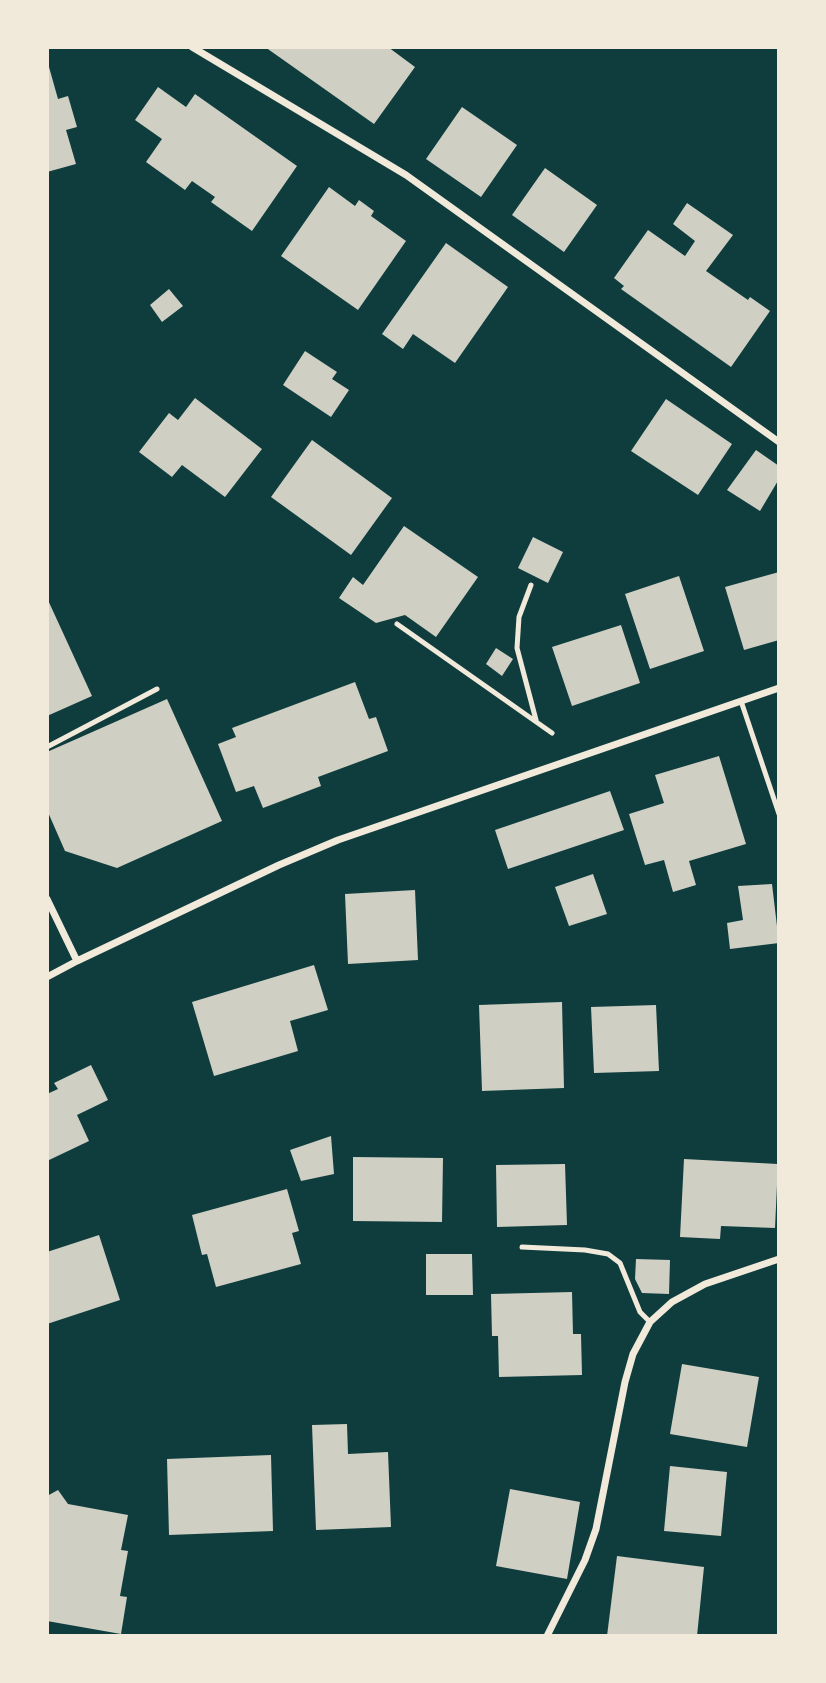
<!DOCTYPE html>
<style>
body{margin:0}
#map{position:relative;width:826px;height:1683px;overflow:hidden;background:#0f3d3e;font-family:"Nunito Sans",sans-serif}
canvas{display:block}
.frame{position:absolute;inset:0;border:49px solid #f1e9da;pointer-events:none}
</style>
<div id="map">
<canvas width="826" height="1683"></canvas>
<div class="frame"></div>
</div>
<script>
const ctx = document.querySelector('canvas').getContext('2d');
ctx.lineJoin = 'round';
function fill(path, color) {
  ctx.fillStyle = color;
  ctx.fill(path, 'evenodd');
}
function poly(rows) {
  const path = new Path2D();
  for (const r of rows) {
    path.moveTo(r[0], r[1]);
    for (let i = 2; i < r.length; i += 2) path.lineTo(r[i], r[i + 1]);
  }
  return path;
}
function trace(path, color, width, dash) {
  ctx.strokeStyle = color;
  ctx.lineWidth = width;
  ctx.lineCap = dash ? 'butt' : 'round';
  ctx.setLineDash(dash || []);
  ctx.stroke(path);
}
fill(poly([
 [265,47,388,47,415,67,374,124],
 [49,67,58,99,68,96,77,127,66,130,76,164,47,172,47,68],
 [158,87,186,107,195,94,297,166,252,231,211,202,215,197,192,181,185,190,146,162,162,139,135,120],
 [462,107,517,145,481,197,426,159],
 [545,168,597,205,564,252,512,215],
 [329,187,355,206,359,200,374,211,371,216,406,241,358,310,281,256],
 [687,203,733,235,706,271,748,300,750,297,770,311,731,367,621,289,624,286,614,278,648,230,685,256,695,241,673,224],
 [446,243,508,287,455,363,413,334,403,349,382,334],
 [169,289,183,306,162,322,150,305],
 [305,351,337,372,332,379,349,390,331,417,283,385],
 [195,398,262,449,225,497,182,465,172,477,139,452,169,413,178,420],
 [666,399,732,444,698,495,631,451],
 [312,440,392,498,351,555,271,497],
 [756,450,779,466,779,479,760,511,727,490],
 [404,526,478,577,436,637,405,615,376,623,339,598,353,577,363,585],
 [533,537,563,552,548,583,518,568],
 [779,572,779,640,744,650,725,587],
 [679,576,704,651,650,669,625,594],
 [47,598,92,696,47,716],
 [621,625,640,683,572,706,552,647],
 [496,648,513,659,502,676,486,664],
 [355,682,369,719,376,717,388,751,318,777,321,786,263,808,254,786,236,792,218,744,236,737,232,728],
 [167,699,222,821,117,868,65,851,47,810,47,752],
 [719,756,746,844,689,861,696,885,673,892,664,860,645,865,629,814,664,803,655,775],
 [610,791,624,830,508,869,495,830],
 [593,874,607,914,569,926,555,887],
 [772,884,779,943,730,949,727,923,743,920,738,886],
 [415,890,418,960,348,964,345,894],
 [314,965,328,1010,290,1021,298,1051,214,1076,192,1002],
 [562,1002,564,1088,482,1091,479,1005],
 [656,1005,659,1071,594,1073,591,1007],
 [91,1065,108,1100,77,1115,89,1141,47,1161,47,1094,58,1089,54,1083],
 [331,1136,334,1174,301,1181,290,1150],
 [353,1157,443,1158,442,1222,353,1221],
 [684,1159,778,1164,775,1228,721,1226,720,1239,680,1237],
 [565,1164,567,1225,497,1227,496,1165],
 [287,1189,299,1231,292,1233,301,1264,216,1287,207,1254,202,1255,192,1215],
 [99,1235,120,1300,47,1324,47,1252],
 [426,1254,472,1254,473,1295,426,1295],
 [636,1259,670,1260,669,1294,642,1293,635,1279],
 [572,1292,573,1334,581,1334,582,1375,499,1377,498,1336,492,1336,491,1294],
 [682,1364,759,1377,747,1447,670,1434],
 [347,1424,348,1454,388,1452,391,1527,316,1530,312,1425],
 [271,1455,273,1531,169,1535,167,1459],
 [670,1466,727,1472,721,1536,664,1531],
 [510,1489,580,1502,567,1579,496,1566],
 [58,1490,68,1504,128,1515,121,1550,128,1551,120,1596,127,1597,121,1634,47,1621,47,1496],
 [617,1556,704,1567,697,1636,607,1636]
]), '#cfcfc3');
trace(poly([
 [531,585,519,617,517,648,536,720],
 [397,624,552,733],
 [741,701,779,814],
 [47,747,157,689],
 [522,1247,585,1250,608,1254,620,1263,640,1312,650,1322]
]), '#f1e9da', 5);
trace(poly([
 [192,47,406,175,779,442],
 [47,899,77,961],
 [47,977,77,961,279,865,338,840,779,688],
 [547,1636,585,1560,596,1529,625,1382,633,1354,650,1322,672,1302,705,1284,779,1259]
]), '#f1e9da', 7);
</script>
